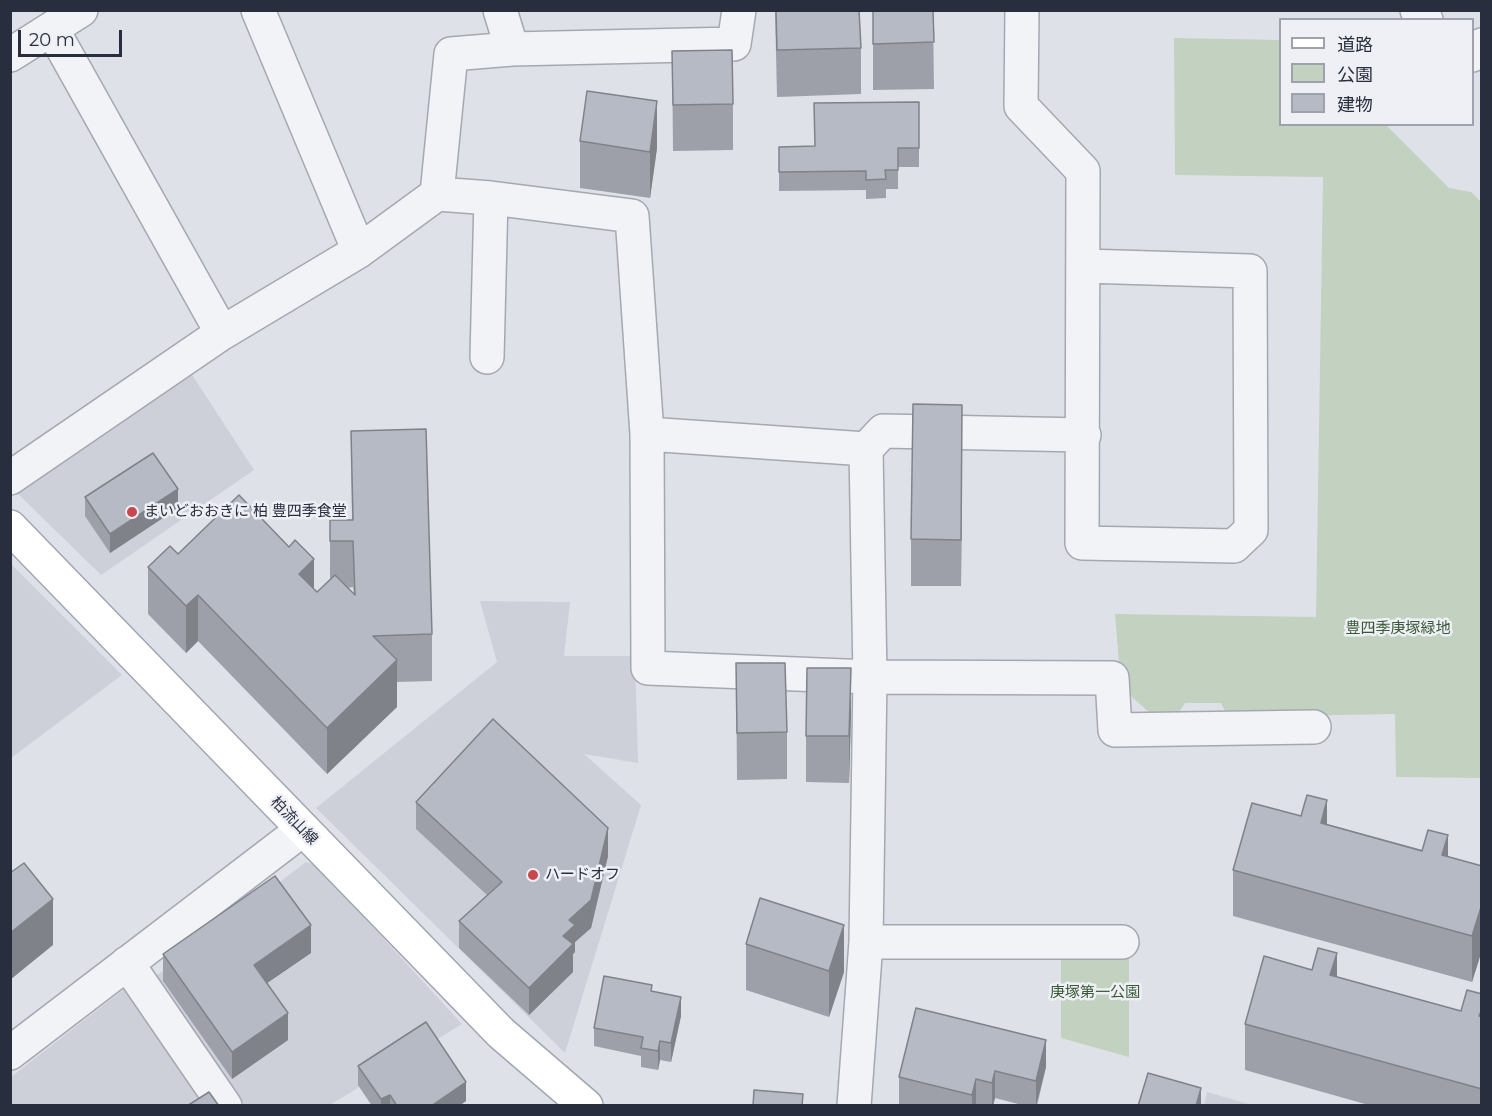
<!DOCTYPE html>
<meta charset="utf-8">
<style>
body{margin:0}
#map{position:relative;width:1492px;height:1116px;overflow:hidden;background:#dfe1e8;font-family:Montserrat,"Noto Sans JP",sans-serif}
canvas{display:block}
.frame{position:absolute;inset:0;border:12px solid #292e3e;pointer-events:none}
.legend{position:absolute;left:1279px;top:18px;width:195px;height:108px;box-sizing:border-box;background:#eef0f5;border:2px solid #9fa2ac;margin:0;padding:8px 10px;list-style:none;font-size:18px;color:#292e3e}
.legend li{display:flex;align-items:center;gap:12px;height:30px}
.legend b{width:30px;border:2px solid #9fa2ac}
.scale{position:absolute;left:18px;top:30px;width:104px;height:27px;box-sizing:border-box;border:3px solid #292e3e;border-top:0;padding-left:8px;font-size:18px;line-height:21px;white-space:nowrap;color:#292e3e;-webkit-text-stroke:4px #eef0f5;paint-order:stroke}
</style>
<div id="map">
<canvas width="1492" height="1116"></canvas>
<div class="frame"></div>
<ul class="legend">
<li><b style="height:8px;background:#fff"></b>道路</li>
<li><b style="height:16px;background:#c3d1c0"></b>公園</li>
<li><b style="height:16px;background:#b6bac4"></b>建物</li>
</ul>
<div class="scale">20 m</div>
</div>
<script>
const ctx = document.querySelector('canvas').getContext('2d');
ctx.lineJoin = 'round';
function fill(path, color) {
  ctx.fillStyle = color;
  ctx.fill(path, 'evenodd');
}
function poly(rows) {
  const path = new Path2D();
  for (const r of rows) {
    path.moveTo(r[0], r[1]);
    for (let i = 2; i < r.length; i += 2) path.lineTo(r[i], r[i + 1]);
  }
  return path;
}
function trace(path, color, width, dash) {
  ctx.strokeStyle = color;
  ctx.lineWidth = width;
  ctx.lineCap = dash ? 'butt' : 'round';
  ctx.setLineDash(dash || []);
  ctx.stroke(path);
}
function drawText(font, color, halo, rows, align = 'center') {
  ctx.font = font + ' Montserrat,"Noto Sans JP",sans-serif';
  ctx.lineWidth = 5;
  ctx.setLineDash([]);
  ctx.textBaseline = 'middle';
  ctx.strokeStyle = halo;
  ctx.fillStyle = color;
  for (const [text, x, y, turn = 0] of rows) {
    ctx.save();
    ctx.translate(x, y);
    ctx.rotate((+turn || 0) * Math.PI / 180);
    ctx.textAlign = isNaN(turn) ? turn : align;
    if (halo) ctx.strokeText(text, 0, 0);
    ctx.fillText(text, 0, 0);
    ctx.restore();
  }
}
fill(poly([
 [189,370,254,470,101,575,13,489],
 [11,564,122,675,11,758],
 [480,601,570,602,564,656,635,656,638,763,584,754,641,805,565,1053,316,808,497,662],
 [306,862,316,865,462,1024,330,1105,244,1105,156,976],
 [132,988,206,1095,192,1105,11,1106,11,1077,123,990],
 [1207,1092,1252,1105,1204,1105]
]), '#cdd0d9');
fill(poly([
 [1174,38,1280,40,1280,124,1386,125,1449,188,1471,192,1481,202,1481,778,1396,777,1395,714,1228,717,1221,703,1185,703,1177,715,1153,716,1121,687,1115,614,1316,617,1323,177,1175,175],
 [1061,947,1129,948,1129,1057,1061,1038]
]), '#c3d1c0');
const minor = poly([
 [258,10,359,251],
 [500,10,512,49],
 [1022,10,1021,106,1083,171,1082,543,1234,546,1251,530,1250,271,1084,266],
 [1417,10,1426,20],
 [52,29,222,333],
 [10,55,81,10],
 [1472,55,1482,45],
 [437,194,451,54,512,49,734,44,739,10],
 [487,357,491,198],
 [647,434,648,668,870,677,1112,678,1115,730,1314,727],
 [866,449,883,431,1084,435],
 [10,478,222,333,359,251,437,194,491,198,632,216,647,434,866,449,870,677,866,942,854,1106],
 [866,942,1122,942],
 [127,963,225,1106],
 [10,1053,302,830]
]);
const major = poly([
 [10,527,501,1033,586,1106]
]);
trace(minor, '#a5a8b2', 36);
trace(major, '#9fa5b3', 36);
trace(minor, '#f1f3f6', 33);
trace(major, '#fff', 33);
fill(poly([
 [775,10,861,48,861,94,777,97],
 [873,10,975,10,975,12,933,12,934,89,873,90],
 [672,51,733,104,733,150,673,151],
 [919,102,919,167,898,167,898,189,886,189,886,198,866,199,866,190,779,191,779,147,815,146],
 [580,141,657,148,650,198,580,188],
 [351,431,432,634,432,681,397,682,397,707,327,774,198,641,186,653,148,614,148,567,178,554,314,590,317,592,330,579,330,520,352,520],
 [353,587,354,594,347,588],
 [962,451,961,586,911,586,911,539],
 [85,497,178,508,110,553,85,516],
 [736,663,787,732,787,779,737,780],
 [851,715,849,783,806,782,806,736],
 [416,802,608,856,591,928,575,942,575,952,573,954,573,972,529,1015,459,948,459,921,487,895,416,829],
 [1327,824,1482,866,1482,950,1472,982,1233,916,1233,870],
 [746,944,844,972,829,1017,746,990],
 [311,953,267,983,288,1040,232,1079,163,981,163,954],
 [1337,977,1461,1011,1482,994,1482,1106,1372,1106,1245,1070,1245,1024],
 [652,991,681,1016,671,1062,660,1060,658,1070,641,1067,641,1056,594,1046,594,1028],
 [358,1066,466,1101,459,1106,372,1106,358,1085],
 [1046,1067,1037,1106,1026,1106,995,1098,993,1106,904,1106,899,1104,899,1077]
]), '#9da0a9');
fill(poly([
 [657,101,657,148,650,198,650,152],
 [962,405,962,451,961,586,961,540],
 [178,489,178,508,110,553,110,534],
 [314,559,314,606,299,574],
 [198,595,198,641,186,653,186,606],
 [397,660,397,707,327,774,327,728],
 [851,668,851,715,849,783,849,736],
 [1327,800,1327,846,1321,823],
 [608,828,608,856,591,928,575,942,575,952,573,954,573,972,529,1015,529,988,563,936],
 [1448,835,1448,881,1442,855],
 [53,899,53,945,10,980,10,933],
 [1482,904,1482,950,1472,982,1472,936],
 [311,925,311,953,254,992,254,965],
 [844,925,844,972,829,1017,829,971],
 [1337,953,1337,1000,1330,975],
 [681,997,681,1016,671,1062,671,1043],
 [288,1013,288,1040,232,1079,232,1052],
 [1046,1040,1046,1067,1036,1106,1036,1081],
 [660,1041,660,1060,658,1070,658,1051],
 [995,1071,995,1098,993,1106,992,1106,992,1083],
 [976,1079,976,1106,972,1106,972,1095],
 [466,1082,466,1101,459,1106,431,1106],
 [1201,1088,1201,1106,1196,1106],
 [390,1095,390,1106,381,1106,381,1099]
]), '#7f8289');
const building = poly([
 [776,10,859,10,861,48,777,50,776,10],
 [873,10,933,10,934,42,873,44,873,10],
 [732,50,733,104,673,105,672,51,732,50],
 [587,91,657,101,650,152,580,141,587,91],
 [919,102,919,148,898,148,898,170,885,170,886,179,866,180,866,171,779,172,779,147,815,146,814,103,919,102],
 [913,404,962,405,961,540,911,539,913,404],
 [426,429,432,634,373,636,397,660,327,728,198,595,186,606,148,567,170,546,178,554,239,495,289,547,295,540,314,559,299,574,317,592,335,575,355,595,353,541,330,541,330,520,353,520,351,431,426,429],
 [153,453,178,489,110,534,85,497,153,453],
 [736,663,785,663,787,732,737,733,736,663],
 [807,668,851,668,849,736,806,736,807,668],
 [493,719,608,828,591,900,569,920,575,925,563,936,573,944,529,988,459,921,502,882,416,802,493,719],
 [1307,795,1327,800,1321,823,1422,851,1428,830,1448,835,1442,855,1482,866,1482,904,1472,936,1233,870,1252,803,1301,816,1307,795],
 [24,863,53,899,10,933,10,873,24,863],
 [275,876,311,925,254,965,288,1013,232,1052,163,954,275,876],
 [760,898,844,925,829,971,746,944,760,898],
 [1318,948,1337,953,1330,975,1461,1011,1467,990,1482,994,1482,1009,1479,1016,1482,1017,1482,1089,1245,1024,1264,956,1312,970,1318,948],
 [604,976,652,985,651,991,681,997,671,1043,660,1041,658,1051,641,1048,643,1037,594,1028,604,976],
 [916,1008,1046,1040,1036,1081,995,1071,992,1083,976,1079,972,1095,899,1077,916,1008],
 [426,1022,466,1082,431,1106,397,1106,390,1095,381,1099,358,1066,426,1022],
 [1148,1073,1201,1088,1196,1106,1138,1106,1148,1073],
 [754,1090,803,1094,802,1106,753,1106,754,1090],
 [209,1092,219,1106,187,1106,209,1092]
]);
fill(building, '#b6bac4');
trace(building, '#7f8289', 1.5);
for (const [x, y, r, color] of [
 [132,512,6,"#c8484e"],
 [533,875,6,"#c8484e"]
]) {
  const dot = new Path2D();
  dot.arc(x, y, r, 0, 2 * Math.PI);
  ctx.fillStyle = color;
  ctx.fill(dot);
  trace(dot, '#eef0f5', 2);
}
drawText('15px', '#292e3e', '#eef0f5', [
 ["まいどおおきに 柏 豊四季食堂",144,512],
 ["ハードオフ",545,875]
], 'left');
drawText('15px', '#395936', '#eef0f5', [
 ["豊四季庚塚緑地",1398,629],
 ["庚塚第一公園",1095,993]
]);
drawText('15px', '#292e3e', '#eef0f5', [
 ["柏流山線",294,821,46]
]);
</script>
